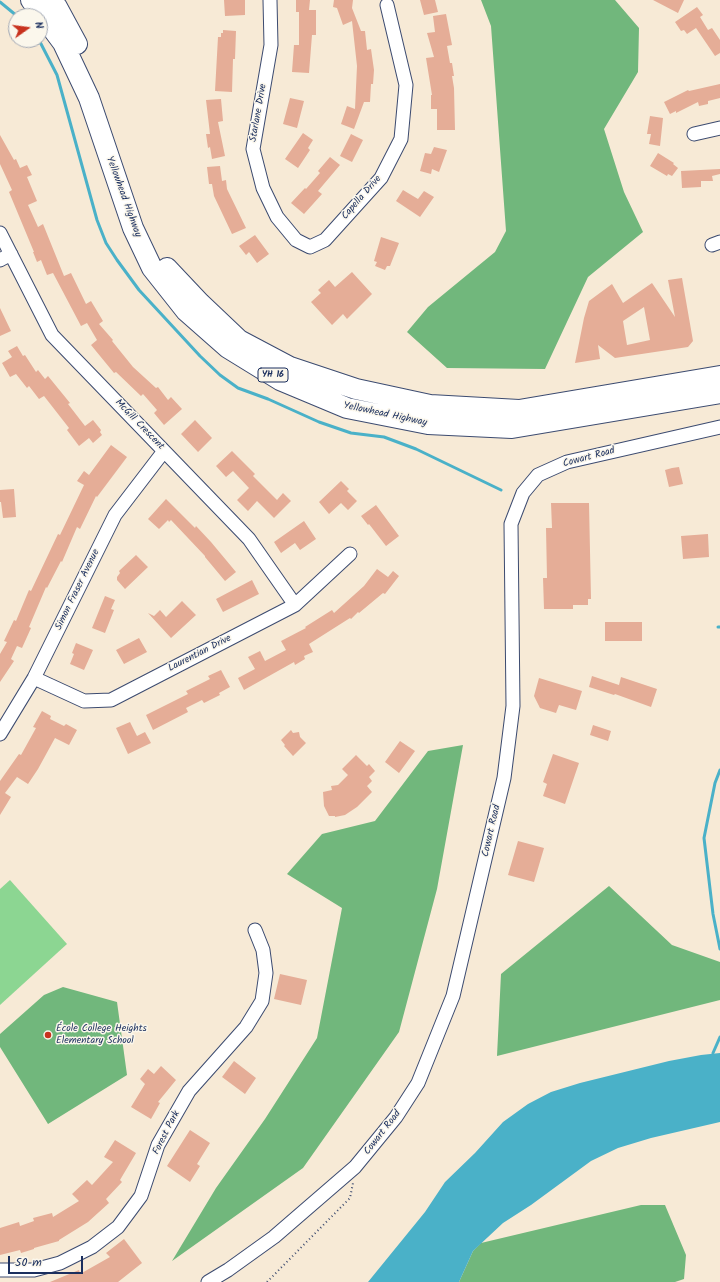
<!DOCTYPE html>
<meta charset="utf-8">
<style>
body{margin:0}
#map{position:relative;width:720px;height:1282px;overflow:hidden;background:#f7ead6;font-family:Kalam,sans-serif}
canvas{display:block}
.north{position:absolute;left:8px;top:8px;width:40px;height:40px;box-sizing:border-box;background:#fbf7ec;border:1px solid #a1a7b3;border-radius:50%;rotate:76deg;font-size:11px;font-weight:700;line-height:16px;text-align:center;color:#1b2f5e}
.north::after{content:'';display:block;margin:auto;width:14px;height:18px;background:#c8321e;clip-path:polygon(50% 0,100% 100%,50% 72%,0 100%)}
.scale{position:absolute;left:8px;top:1256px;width:75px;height:18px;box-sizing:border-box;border:2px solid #1b2f5e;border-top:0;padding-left:5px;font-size:12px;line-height:14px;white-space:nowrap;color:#1b2f5e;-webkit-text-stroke:3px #fbf7ec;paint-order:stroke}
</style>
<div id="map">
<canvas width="720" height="1282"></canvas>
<div class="north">N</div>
<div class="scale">50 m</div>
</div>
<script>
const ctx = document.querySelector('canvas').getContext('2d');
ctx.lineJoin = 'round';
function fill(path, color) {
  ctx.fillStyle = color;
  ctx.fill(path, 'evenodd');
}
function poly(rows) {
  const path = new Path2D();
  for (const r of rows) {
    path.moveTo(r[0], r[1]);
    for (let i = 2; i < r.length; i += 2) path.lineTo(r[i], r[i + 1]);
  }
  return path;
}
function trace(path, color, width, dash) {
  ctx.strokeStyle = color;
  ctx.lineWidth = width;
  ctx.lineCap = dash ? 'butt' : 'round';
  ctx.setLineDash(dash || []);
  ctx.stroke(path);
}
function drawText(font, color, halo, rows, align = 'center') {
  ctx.font = font + ' Kalam,sans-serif';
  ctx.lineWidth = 3;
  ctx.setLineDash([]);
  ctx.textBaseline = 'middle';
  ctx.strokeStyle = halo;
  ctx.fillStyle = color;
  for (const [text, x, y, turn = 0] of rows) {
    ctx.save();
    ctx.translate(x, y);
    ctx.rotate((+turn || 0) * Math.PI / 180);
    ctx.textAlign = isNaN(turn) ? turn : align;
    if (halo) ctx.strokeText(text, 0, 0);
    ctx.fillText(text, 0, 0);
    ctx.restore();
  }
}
fill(poly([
 [10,880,67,944,0,1005,0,889]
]), '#8cd692');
fill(poly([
 [481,0,615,0,639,28,638,72,604,129,624,192,643,232,588,277,545,369,447,368,407,332,428,307,495,252,506,231,491,26],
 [463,745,437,889,399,1032,303,1168,172,1261,216,1188,265,1119,317,1038,342,908,287,874,322,834,375,821,428,751],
 [609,886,672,945,720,962,720,1000,497,1056,501,974],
 [63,987,117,1002,127,1075,48,1124,0,1047,0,1034,44,995],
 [641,1205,665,1205,686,1255,684,1279,675,1282,459,1282,473,1251,481,1243]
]), '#71b77c');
fill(poly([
 [720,1053,720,1122,651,1138,618,1148,591,1161,531,1205,503,1223,473,1251,459,1282,368,1282,425,1212,445,1182,475,1153,503,1122,528,1104,551,1092,580,1083,669,1061,701,1055]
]), '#4ab1c8');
trace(poly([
 [0,2,17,16],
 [39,40,57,75,97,220,106,243,117,260,139,290,200,356,220,375,238,388,268,399,319,422,351,433,384,437,416,449,501,490],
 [718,627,720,627],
 [720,770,715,783,704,838,713,914,720,949],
 [713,1053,720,1037]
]), '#4ab1c8', 3);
fill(poly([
 [224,0,245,0,245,15,225,16],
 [296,0,310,0,309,10,316,10,316,35,312,35,309,73,292,72,294,45,299,45,299,12,296,12],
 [334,0,353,0,352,8,361,31,365,31,367,50,371,49,374,70,373,84,371,84,370,102,364,102,354,129,341,124,347,106,355,109,357,66,352,21,343,25,337,8,333,7],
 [420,0,435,0,438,12,424,15],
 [653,0,684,0,678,13],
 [697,7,703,15,700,17,708,30,712,28,720,40,720,53,715,56,696,28,687,34,684,30,681,31,675,22],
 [446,14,452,45,447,46,450,63,452,63,454,76,452,76,454,88,455,130,437,130,437,109,431,109,431,95,432,95,426,58,434,57,427,33,435,32,433,16],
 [223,30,236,31,235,59,233,59,232,92,215,91,218,37,221,37,221,33,223,33],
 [720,84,720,98,708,101,708,104,699,106,698,102,676,113,676,111,670,114,664,102,688,90,689,91],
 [290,98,304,101,297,128,283,124],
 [221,99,223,121,218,122,225,156,212,159,210,147,208,148,206,134,210,134,206,100],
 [650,116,663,118,660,146,649,144,651,134,647,134],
 [303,133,313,140,308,148,310,150,298,168,285,159],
 [351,134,363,140,352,162,340,156],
 [0,135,14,160,16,159,20,168,27,165,32,175,27,177,37,201,28,205,38,227,43,224,64,276,71,273,86,304,91,301,103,321,99,324,113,340,112,341,133,367,156,388,158,387,168,400,171,397,182,409,164,425,154,413,157,410,143,394,141,396,116,372,114,373,91,345,97,340,87,323,81,326,53,273,47,275,41,260,37,262,33,252,34,252,9,192,12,190,0,164],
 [434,147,447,150,439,172,432,169,431,174,420,171,425,153,431,154],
 [658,153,674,163,673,164,678,168,672,176,668,174,667,176,650,166],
 [330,157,340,165,318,191,322,194,304,214,291,203,305,188,306,189,320,173,318,171],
 [220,166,222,181,226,180,227,189,246,228,232,234,214,196,212,184,209,184,207,167],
 [720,169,720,174,712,176,713,181,701,181,701,187,682,188,681,171],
 [403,190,418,199,424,191,434,197,420,217,396,201],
 [255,235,269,254,257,263,249,252,246,255,239,246],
 [381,237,399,243,390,266,387,266,385,270,375,266,377,262,374,261],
 [352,272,372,294,347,319,343,314,332,325,311,302,321,293,318,290,329,280,335,287],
 [682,278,693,341,688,347,615,358,598,345,600,359,575,363,584,318,589,301,612,284,623,303,652,283,675,317,668,280],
 [644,307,650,340,627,345,623,321],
 [0,308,11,331,0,336],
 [17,346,23,356,25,355,36,372,38,370,45,379,48,376,70,403,68,404,85,426,93,420,101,430,100,432,102,435,93,443,89,438,79,446,67,430,69,428,44,396,39,399,29,386,27,388,16,374,10,377,2,363,12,357,8,351],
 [195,420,212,438,198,452,181,434],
 [111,445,127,457,97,497,96,496,80,529,77,527,62,562,61,561,47,588,46,587,29,627,31,628,22,648,17,646,11,659,14,661,0,682,0,654,7,642,4,641,14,620,16,621,29,590,31,591,58,534,60,535,84,485,77,481,84,471,89,475],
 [232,451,255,474,253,476,277,500,283,493,291,501,274,518,257,501,248,511,237,500,249,488,233,471,226,477,216,466],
 [679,467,683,484,669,487,665,470,672,468],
 [341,481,349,489,347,491,357,501,348,510,341,503,329,514,319,502],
 [14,489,16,517,3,518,1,502,0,502,0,490],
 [166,499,195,528,196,526,211,542,236,572,225,581,205,557,205,556,171,520,169,522,168,520,159,529,148,519],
 [551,503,589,503,591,599,588,599,588,605,573,605,573,609,544,609,543,578,547,578,546,528,552,528],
 [376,505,399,536,386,546,369,524,368,525,361,516],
 [304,521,316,539,300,550,295,543,281,553,274,542],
 [708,534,709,557,683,559,681,536],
 [136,555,148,567,125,589,117,580,117,577,120,573,119,571],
 [377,569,388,577,393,571,399,576,385,594,383,593,359,613,358,612,351,619,350,618,309,644,313,652,304,656,305,659,295,665,294,662,244,690,238,678,255,669,248,657,260,651,265,661,286,650,281,641,306,628,305,627,332,610,334,613,364,586],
 [252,580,259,594,223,612,216,599],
 [105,596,115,600,111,609,114,610,105,633,92,628],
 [182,601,196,615,171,638,148,613,154,616,160,610,166,617],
 [605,622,642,622,642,641,605,641],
 [139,638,147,652,124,664,116,650],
 [76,643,93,650,84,670,70,664,74,654,72,653],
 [221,670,230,687,219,693,220,695,204,703,202,700,186,708,188,712,153,730,146,715,188,694,186,691,210,679,208,676],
 [592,676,619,685,621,677,657,689,651,707,615,694,614,695,589,687],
 [539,678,582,691,576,710,559,705,556,713,540,708,534,696],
 [42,711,51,716,50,719,64,726,66,724,77,730,69,745,55,738,38,769,28,784,17,777,5,793,11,797,0,815,0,781,19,754,21,755,36,728,33,727],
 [130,722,137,736,145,732,151,743,128,754,116,728],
 [593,725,611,731,608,741,590,735],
 [291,730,293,733,299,732,300,737,306,743,293,756,284,746,285,745,281,740],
 [400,741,415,751,399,773,385,762],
 [553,754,579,763,565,804,543,796,547,784,543,782],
 [356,755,367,766,369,764,375,771,369,777,372,781,367,786,372,792,357,807,345,815,335,817,335,816,329,816,324,806,323,792,332,790,331,786,338,785,348,775,342,769],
 [518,841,544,848,534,882,508,875],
 [280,974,307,980,301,1005,274,999],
 [234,1061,256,1078,245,1094,222,1077],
 [161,1066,176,1080,158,1102,160,1103,151,1119,131,1107,145,1084,140,1079,148,1069,154,1074],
 [190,1130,210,1143,197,1164,200,1166,190,1182,167,1166],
 [115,1140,136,1153,120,1180,122,1182,106,1199,109,1203,88,1222,59,1240,59,1241,34,1248,34,1249,21,1253,20,1250,0,1255,0,1228,19,1222,20,1226,34,1221,33,1218,52,1213,53,1217,79,1201,72,1194,87,1180,92,1185,113,1162,104,1157],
 [124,1239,142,1263,118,1282,50,1282,79,1270,80,1274,110,1257,106,1253]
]), '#e5ad97');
const minor = poly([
 [270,0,271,45,253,149,263,188,277,217,296,240,310,247,325,240,381,178,401,139,406,85,387,5],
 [694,134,720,128],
 [0,233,52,335,249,539,295,605],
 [712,245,720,242],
 [0,260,11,254],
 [34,678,84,701,111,700,295,605,350,554],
 [0,734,34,678,115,515,164,451],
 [0,1270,34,1270,60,1263,92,1247,118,1227,141,1196,158,1145,189,1091,246,1027,262,1001,266,973,263,950,255,930],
 [208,1282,228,1270,274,1237,355,1167,396,1117,418,1083,453,996,504,778,513,706,511,524,523,493,538,475,567,462,720,427]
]);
const highway = poly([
 [31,0,63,43,89,98,133,228,152,268,186,311,228,348,280,380,347,408,428,424,512,428,720,393],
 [50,0,57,7,77,44],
 [167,268,200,303,239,340,290,367,356,389,430,405,519,410,720,376]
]);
trace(minor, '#3c4b70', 15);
trace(highway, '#3c4b70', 22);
trace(poly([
 [267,1282,350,1198,353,1183]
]), '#3c4b70', 2, [1, 3]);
trace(minor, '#fff', 13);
trace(highway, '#fff', 20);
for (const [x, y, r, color] of [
 [48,1035,4,"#c8321e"]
]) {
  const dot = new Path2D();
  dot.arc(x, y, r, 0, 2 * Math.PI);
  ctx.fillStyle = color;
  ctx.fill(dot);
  trace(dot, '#fbf7ec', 1.5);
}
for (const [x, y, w] of [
 [273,375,30]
]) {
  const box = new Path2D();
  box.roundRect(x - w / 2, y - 7, w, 14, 3);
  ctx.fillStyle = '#fbf7ec';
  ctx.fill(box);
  trace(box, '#1b2f5e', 1);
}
drawText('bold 9px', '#1b2f5e', null, [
 ["YH 16",273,375]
]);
drawText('10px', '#1b2f5e', '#fbf7ec', [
 ["Starlane Drive",259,113,-80],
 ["Yellowhead Highway",123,197,70],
 ["Capella Drive",362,198,-49],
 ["Yellowhead Highway",385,415,12],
 ["McGill Crescent",139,425,46],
 ["Cowart Road",589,458,-15],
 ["Simon Fraser Avenue",78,590,-64],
 ["Laurentian Drive",200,654,-27],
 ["Cowart Road",492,831,-77],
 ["Forest Park",167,1133,-63],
 ["Cowart Road",383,1133,-52]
]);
drawText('10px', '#1b2f5e', '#fbf7ec', [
 ["École College Heights",56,1029],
 ["Elementary School",56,1041]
], 'left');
</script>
